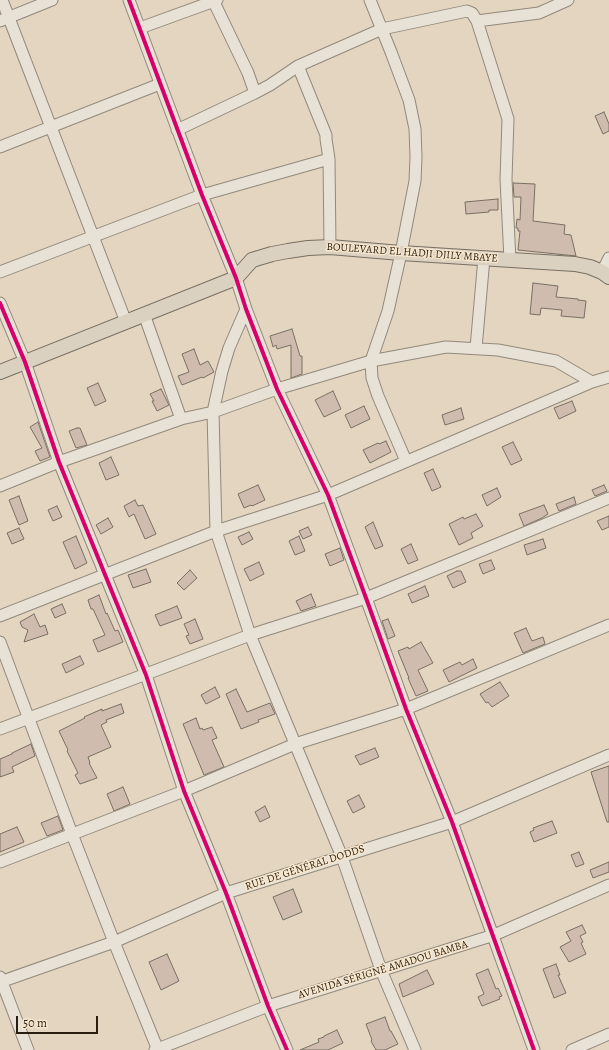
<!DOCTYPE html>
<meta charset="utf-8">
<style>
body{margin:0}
#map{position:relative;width:609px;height:1050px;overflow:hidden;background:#e3d5c0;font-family:Alegreya,serif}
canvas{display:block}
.scale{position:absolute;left:16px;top:1016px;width:82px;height:18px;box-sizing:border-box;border:2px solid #291d0e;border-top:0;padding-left:5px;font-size:12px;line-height:14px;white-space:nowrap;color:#291d0e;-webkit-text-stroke:3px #f6e6cd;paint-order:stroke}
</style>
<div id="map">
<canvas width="609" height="1050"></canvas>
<div class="scale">50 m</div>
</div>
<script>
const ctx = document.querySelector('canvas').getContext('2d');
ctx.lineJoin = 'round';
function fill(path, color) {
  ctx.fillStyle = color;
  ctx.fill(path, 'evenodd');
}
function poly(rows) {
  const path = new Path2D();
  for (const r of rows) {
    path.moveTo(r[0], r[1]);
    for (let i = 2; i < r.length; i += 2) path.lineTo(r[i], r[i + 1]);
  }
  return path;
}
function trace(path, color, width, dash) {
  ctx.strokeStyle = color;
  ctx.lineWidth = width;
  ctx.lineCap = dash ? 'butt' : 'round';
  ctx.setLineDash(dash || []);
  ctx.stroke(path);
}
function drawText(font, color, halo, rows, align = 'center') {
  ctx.font = font + ' Alegreya,serif';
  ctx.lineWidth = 3;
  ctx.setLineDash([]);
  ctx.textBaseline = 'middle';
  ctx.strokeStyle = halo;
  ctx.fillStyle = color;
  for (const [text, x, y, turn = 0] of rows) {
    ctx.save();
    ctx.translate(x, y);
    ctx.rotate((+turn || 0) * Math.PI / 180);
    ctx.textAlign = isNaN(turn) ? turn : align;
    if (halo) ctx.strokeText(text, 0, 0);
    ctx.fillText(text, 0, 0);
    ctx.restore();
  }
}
const building = poly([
 [604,112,609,124,609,131,603,134,595,116,604,112],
 [513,183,535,184,533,221,565,225,564,234,571,235,576,256,518,250,520,231,518,231,518,228,516,228,517,219,520,220,521,197,514,197,513,183],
 [498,199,498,210,489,210,489,212,466,214,465,202,498,199],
 [533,283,558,286,556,297,578,299,578,300,586,301,584,318,561,316,562,310,541,308,540,315,530,314,533,283],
 [292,329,300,356,302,356,302,374,291,378,291,345,277,349,276,345,273,347,270,336,292,329],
 [194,349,200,365,208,361,214,372,203,378,202,377,182,385,178,376,189,372,182,354,194,349],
 [98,383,106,401,95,406,87,388,98,383],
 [161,389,169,405,157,411,152,401,154,401,150,394,161,389],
 [333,391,341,409,324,417,315,400,333,391],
 [572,401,576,411,559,419,554,408,572,401],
 [364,406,370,419,351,428,345,415,364,406],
 [461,408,464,419,445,425,442,415,461,408],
 [38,422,50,457,40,461,35,451,42,448,30,427,38,422],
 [77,428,80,428,87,445,76,448,69,431,77,428],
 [386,441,391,452,370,463,363,450,378,443,379,444,386,441],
 [513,442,522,460,511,465,502,447,513,442],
 [111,457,119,475,106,480,99,463,111,457],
 [433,469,441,487,432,491,424,473,433,469],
 [258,485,265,500,252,506,251,505,244,508,238,494,258,485],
 [604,485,607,491,595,496,592,490,604,485],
 [497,488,501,497,487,506,482,495,497,488],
 [19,496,28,521,19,525,9,500,19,496],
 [574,497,576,504,559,511,556,504,574,497],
 [135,500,138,506,143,505,156,534,145,539,134,514,129,517,124,506,135,500],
 [544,505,548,514,542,518,524,526,519,514,544,505],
 [57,506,62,517,53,521,48,510,57,506],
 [476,514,483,526,471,533,473,538,459,545,449,524,463,517,464,519,476,514],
 [609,516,609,527,602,530,597,521,609,516],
 [108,518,113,527,101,534,96,525,108,518],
 [373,522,383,546,375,549,365,527,373,522],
 [308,527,312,535,303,539,299,531,308,527],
 [19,528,24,539,12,544,7,533,19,528],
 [249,532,253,539,242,545,238,537,249,532],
 [76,536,87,563,75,569,63,542,76,536],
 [299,536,305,551,295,555,289,541,299,536],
 [543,539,546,548,527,555,524,545,543,539],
 [411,544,418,560,408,564,401,549,411,544],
 [340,548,344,560,330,566,325,554,340,548],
 [491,560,495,569,483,574,479,564,491,560],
 [259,562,264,574,250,581,244,569,259,562],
 [146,569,151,582,133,588,128,575,146,569],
 [190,570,197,578,184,590,177,583,190,570],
 [457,571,461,571,466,582,453,588,447,576,457,571],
 [425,586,429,596,412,603,408,594,425,586],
 [311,594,316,606,301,611,296,601,311,594],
 [99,595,106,614,107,613,115,631,118,630,123,642,98,652,93,640,105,635,93,609,91,609,88,600,99,595],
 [62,604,66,613,55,618,51,609,62,604],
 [177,606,182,618,160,626,155,615,177,606],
 [34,614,40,627,45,625,48,634,24,642,28,630,22,627,20,622,34,614],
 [195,619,203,639,190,644,186,636,189,635,184,624,195,619],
 [388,619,395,636,388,639,382,621,388,619],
 [526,628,532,641,543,637,545,644,523,653,514,633,526,628],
 [421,642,433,663,418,670,428,691,416,696,408,678,409,678,398,651,408,647,409,649,421,642],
 [80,656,84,664,66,673,62,664,80,656],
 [473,659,477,668,449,682,443,670,460,662,462,665,473,659],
 [500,682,509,696,492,707,488,702,486,703,480,694,500,682],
 [215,687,220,697,206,704,201,695,215,687],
 [236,689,247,712,270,703,275,714,258,720,259,722,241,729,226,694,236,689],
 [121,704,124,713,106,720,107,722,101,725,111,747,88,757,90,763,89,763,97,778,80,784,75,775,78,773,67,751,68,750,59,731,85,718,84,717,102,709,102,711,121,704],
 [196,718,200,729,202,728,203,730,212,727,217,738,212,740,224,767,204,775,183,724,196,718],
 [31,744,35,756,12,767,14,772,0,777,0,759,12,754,12,753,31,744],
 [375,748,379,757,360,765,355,756,375,748],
 [609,766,609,822,607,822,591,772,609,766],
 [123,787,130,804,114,811,107,794,123,787],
 [359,795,365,807,353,813,347,801,359,795],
 [265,806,270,817,260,822,255,812,265,806],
 [58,816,63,830,47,836,41,823,58,816],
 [552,821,557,833,534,842,530,832,534,830,533,828,552,821],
 [17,827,24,842,0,852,0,834,17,827],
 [579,852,584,864,576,867,571,855,579,852],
 [609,862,609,872,593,878,590,870,609,862],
 [293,889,302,912,283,920,273,897,293,889],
 [582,925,586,933,580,936,583,942,581,943,586,954,569,962,560,947,571,941,566,932,582,925],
 [167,954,179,981,161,990,149,962,167,954],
 [556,964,560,975,558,975,566,993,554,998,543,969,556,964],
 [488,969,496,989,498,988,502,996,499,997,500,999,482,1006,478,997,484,994,476,974,488,969],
 [427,970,434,984,403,997,399,984,427,970],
 [385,1017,390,1031,391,1031,398,1044,385,1050,376,1050,371,1041,372,1040,366,1024,385,1017],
 [337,1030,343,1043,328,1050,300,1050,319,1042,318,1039,324,1037,324,1036,337,1030]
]);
fill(building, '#d0bbaf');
trace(building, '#786f63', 1);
const minor = poly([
 [2,0,126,322],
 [129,0,202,195,236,278,246,309,277,389,328,495,366,598,406,709,452,822,534,1050],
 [213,0,248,73,255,93,270,85,298,66,382,29,467,11,472,13,477,21,508,119,506,179,510,260],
 [370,0,391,52,409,100,415,129,416,157,415,181,401,253,388,311,371,361,372,378,378,396,406,461],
 [0,21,52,0],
 [477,21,539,13,568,0],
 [140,28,217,0],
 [298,66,326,135,326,139,329,159,330,247],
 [177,130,255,93],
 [0,147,160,84],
 [0,272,202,195,329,159],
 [602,272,609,258],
 [0,303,25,362,59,462,146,675,184,791,226,893,268,1006,287,1050],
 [246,309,229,348,222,371,213,412,216,531,250,635,342,857,381,970,415,1050],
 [144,314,181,419],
 [476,348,484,258],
 [0,486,59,462,181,419,213,412,277,389,371,361,446,347,498,350,556,361,592,382],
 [0,616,216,531,328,495,592,382,609,377],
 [0,642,72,834,114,942,158,1050],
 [0,729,250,635,366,598,609,498],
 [0,862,184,791,295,744,406,709,609,625],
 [0,977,28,1050],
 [0,982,114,942,226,893,452,822,609,755],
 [155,1050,268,1006,494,935,609,885],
 [572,1050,609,1034]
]);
const major = poly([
 [0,372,236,278,252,260,272,254,288,251,308,248,330,247,401,253,575,264,590,267,602,272,609,277]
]);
trace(minor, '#92897b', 13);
trace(major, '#786f63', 16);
trace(minor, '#e8e1d6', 11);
trace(major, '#dbd1c1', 14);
trace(poly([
 [129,0,202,195,236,278,246,309,277,389,328,495,366,598,406,709,452,822,534,1050],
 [0,303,25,362,59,462,146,675,184,791,226,893,268,1006,287,1050]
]), '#d6006c', 4);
drawText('11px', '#291d0e', '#f6e6cd', [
 ["BOULEVARD EL HADJI DJILY MBAYE",412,253,4],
 ["RUE DE GÉNÉRAL DODDS",305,868,-18],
 ["AVENIDA SÉRIGNÉ AMADOU BAMBA",383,970,-17]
]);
</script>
